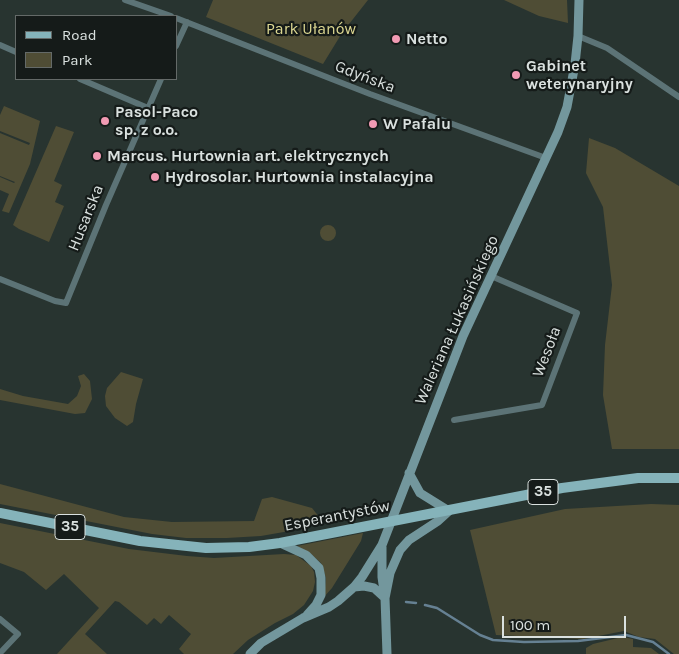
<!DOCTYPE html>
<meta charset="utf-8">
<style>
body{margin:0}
#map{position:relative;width:679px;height:654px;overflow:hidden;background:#283430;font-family:Karla,sans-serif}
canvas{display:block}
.legend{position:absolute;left:15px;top:15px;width:162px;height:65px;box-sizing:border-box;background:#151b19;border:1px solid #646a68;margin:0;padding:6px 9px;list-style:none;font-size:15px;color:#dae1df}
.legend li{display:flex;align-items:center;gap:10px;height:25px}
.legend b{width:25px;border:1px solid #646a68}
.scale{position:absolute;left:502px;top:616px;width:124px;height:22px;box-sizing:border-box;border:2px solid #dae1df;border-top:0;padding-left:6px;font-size:15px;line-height:18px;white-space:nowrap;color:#dae1df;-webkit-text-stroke:4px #151b19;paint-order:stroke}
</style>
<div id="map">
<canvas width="679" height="654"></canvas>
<ul class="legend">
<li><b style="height:6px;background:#85b3ba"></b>Road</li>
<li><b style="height:14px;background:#4f4d35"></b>Park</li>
</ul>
<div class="scale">100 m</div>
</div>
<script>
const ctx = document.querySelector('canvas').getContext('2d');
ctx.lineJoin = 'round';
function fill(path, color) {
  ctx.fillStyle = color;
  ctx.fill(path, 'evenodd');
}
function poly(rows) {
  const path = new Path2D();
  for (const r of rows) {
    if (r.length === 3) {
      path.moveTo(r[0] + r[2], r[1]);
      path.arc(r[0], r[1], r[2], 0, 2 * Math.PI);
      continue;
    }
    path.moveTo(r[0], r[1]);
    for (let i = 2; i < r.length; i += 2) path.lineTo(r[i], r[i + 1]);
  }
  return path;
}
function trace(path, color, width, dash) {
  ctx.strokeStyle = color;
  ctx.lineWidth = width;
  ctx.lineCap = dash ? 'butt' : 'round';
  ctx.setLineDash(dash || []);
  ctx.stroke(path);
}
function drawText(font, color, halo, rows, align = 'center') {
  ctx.font = font + ' Karla,sans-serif';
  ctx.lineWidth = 4.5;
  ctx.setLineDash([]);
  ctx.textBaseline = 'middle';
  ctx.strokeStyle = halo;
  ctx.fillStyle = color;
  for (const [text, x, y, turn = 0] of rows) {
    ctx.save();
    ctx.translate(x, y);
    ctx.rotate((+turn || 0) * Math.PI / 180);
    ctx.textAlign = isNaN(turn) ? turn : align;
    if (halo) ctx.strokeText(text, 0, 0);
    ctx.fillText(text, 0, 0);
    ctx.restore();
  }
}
fill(poly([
 [213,0,368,0,342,33,323,64,206,17],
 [504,0,567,0,568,23,539,16],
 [4,106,40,121,30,164,9,213,2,211,9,194,0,190,0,177,14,183,15,182,0,176,0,133,29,145,30,143,0,131,0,115],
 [56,126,74,132,54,181,62,185,55,202,64,206,49,242,19,229,13,225],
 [589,138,615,148,679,186,679,449,612,449,603,395,605,345,612,285,603,207,586,173],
 [328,233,8],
 [121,372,143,379,136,404,133,422,127,426,115,418,106,406,105,396,107,388],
 [84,374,90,381,92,399,85,413,75,414,0,400,0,389,23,396,68,404,77,396,81,386,78,376],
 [0,484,124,517,172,522,254,521,262,499,272,497,312,508,320,518,297,519,301,529,261,536,227,538,186,538,152,534,0,504],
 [651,504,679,505,679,654,674,654,655,639,639,637,624,631,583,639,496,635,470,530,565,509],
 [0,523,129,549,187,556,214,558,284,554,296,555,311,566,314,572,315,582,313,591,304,605,293,614,275,623,248,640,233,654,184,654,179,649,191,634,169,615,161,624,154,618,147,625,119,602,115,601,85,634,107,654,57,654,99,608,64,574,46,590,24,572,0,563],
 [363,533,361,541,332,588,324,597,326,578,321,563,311,554,297,546],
 [622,637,633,639,633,647,651,648,659,654,586,654,586,648,593,644]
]), '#4f4d35');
trace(poly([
 [406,602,416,603],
 [425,605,437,608,480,635,493,640,524,642,578,641,626,635,653,642,669,654]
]), '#668193', 2.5);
trace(poly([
 [125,0,171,16],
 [176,18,370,94,546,158],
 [578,36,607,48,679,97],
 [0,45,16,52],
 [176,46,187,22],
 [80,79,148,108],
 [0,279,55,301,66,303,106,205,161,79],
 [454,420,542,405,577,313,491,276],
 [0,619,18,634,0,653]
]), '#5c7376', 6);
trace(poly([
 [280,543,306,555,319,568,321,578,321,595,316,605,307,615],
 [382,547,382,577,385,598,387,654],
 [354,587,364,586,374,588,385,598],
 [385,598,390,573,400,550,409,540,438,521,449,511,420,493,409,473],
 [250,654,261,643,303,618,329,607,338,601,354,587,362,577,382,545,463,336,558,132,567,107,575,64,578,36,579,0]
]), '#73979d', 9);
trace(poly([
 [0,513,140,541,206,548,249,547,280,543,562,488,638,478,679,478]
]), '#85b3ba', 10);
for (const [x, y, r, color] of [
 [396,39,5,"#f19ab3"],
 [516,75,5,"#f19ab3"],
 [105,121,5,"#f19ab3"],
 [373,124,5,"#f19ab3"],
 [97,156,5,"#f19ab3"],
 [155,177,5,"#f19ab3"]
]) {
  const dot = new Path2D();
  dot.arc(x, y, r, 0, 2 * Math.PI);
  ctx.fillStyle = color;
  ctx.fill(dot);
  trace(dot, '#151b19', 2);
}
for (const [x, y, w] of [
 [543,492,30],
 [70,527,30]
]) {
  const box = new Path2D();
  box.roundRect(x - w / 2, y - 12.5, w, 25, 4);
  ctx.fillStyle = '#151b19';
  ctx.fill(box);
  trace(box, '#dae1df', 1);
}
drawText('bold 15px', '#dae1df', null, [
 ["35",543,492],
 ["35",70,527]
]);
drawText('16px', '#dcd791', '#151b19', [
 ["Park Ułanów",311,29]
]);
drawText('bold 16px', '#dae1df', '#151b19', [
 ["Netto",406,39],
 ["Gabinet",526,66],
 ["weterynaryjny",526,84],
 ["Pasol-Paco",115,112],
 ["sp. z o.o.",115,130],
 ["W Pafalu",383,124],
 ["Marcus. Hurtownia art. elektrycznych",107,156],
 ["Hydrosolar. Hurtownia instalacyjna",165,177]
], 'left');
drawText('16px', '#dae1df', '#151b19', [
 ["Gdyńska",365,77,21],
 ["Husarska",86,218,-68],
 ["Waleriana Łukasińskiego",457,320,-66],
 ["Wesoła",547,352,-69],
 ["Esperantystów",337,516,-11]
]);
</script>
